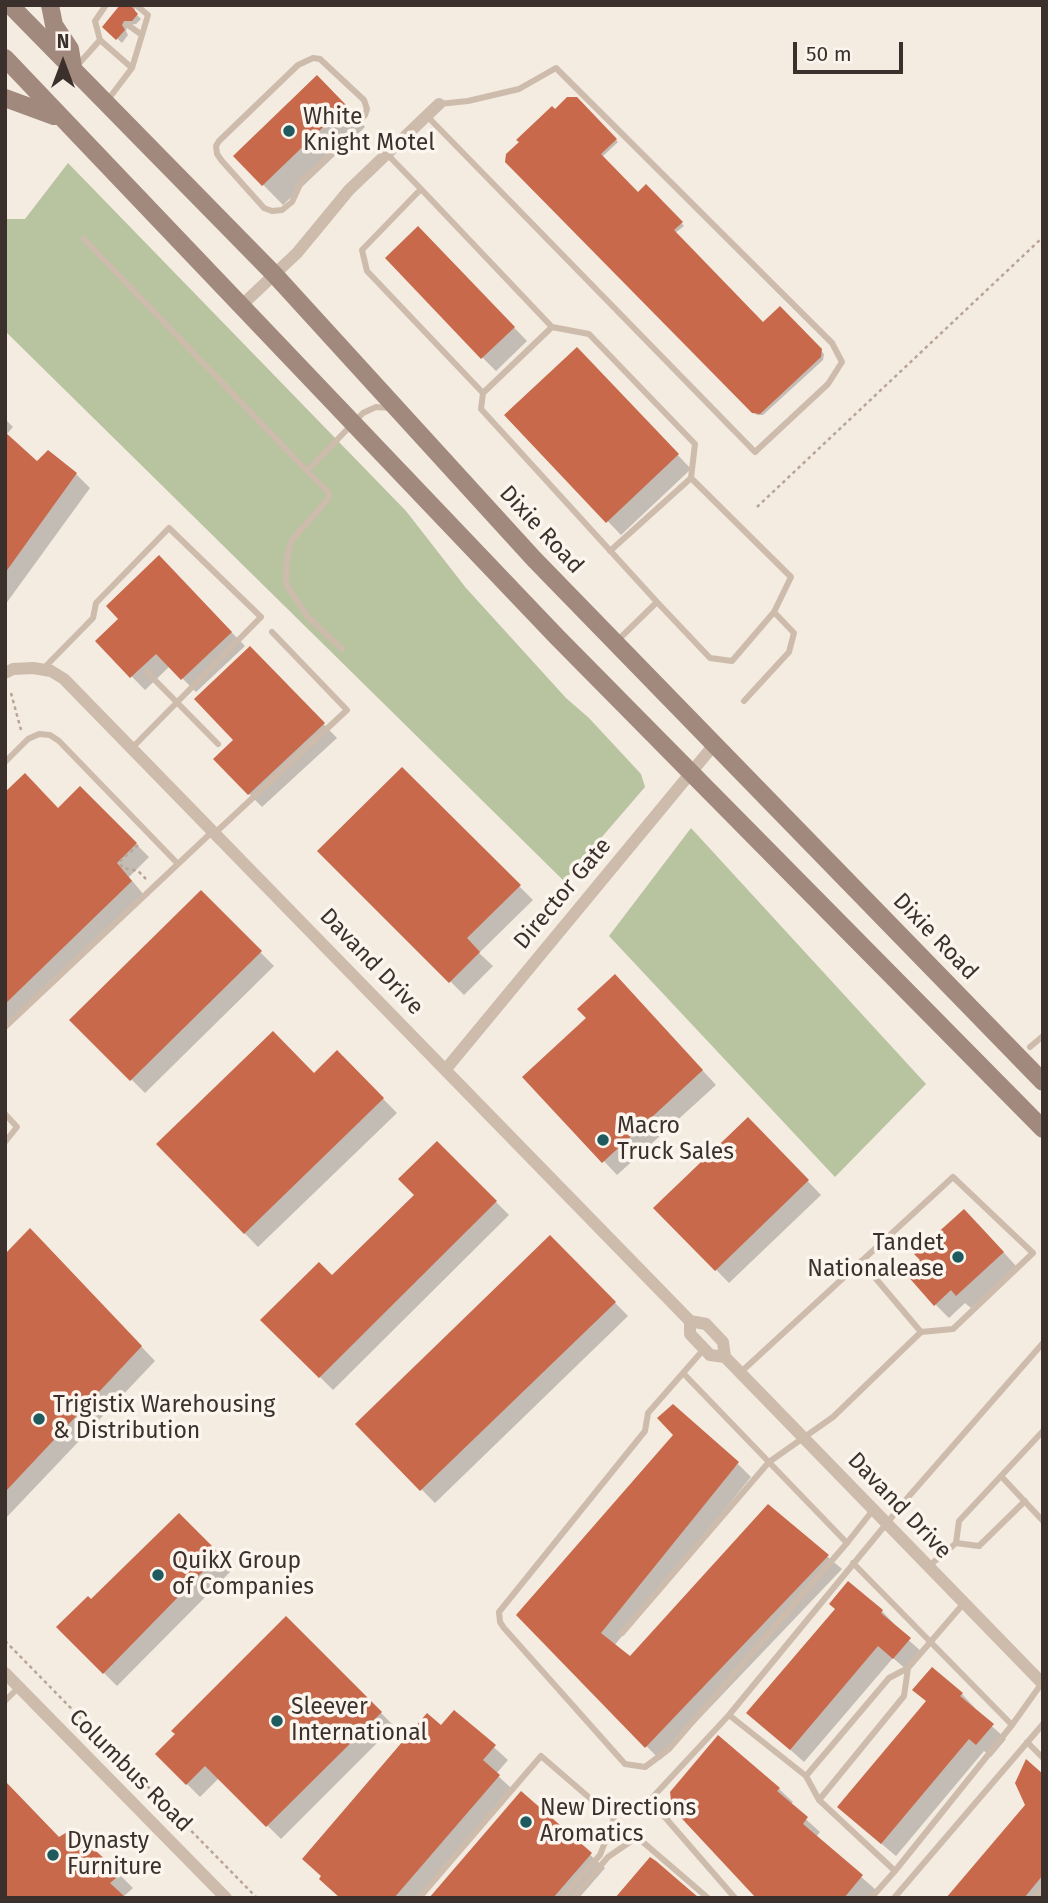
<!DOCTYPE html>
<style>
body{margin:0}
#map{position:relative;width:1048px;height:1903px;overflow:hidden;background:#f4ebe1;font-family:"Fira Sans",sans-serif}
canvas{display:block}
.frame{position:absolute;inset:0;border:7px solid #3b302b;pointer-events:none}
.north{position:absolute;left:28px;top:28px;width:70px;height:70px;-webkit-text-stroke:5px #fbf5ee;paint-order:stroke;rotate:0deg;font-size:19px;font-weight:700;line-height:28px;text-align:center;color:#3b302b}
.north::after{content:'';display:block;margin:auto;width:24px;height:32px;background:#3b302b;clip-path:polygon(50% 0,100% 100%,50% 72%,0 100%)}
.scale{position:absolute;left:793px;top:42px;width:110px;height:32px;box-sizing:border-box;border:4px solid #3b302b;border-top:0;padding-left:9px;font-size:21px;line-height:24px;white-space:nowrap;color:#3b302b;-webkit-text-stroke:5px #fbf5ee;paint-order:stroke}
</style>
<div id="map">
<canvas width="1048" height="1903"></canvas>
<div class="frame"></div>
<div class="north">N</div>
<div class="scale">50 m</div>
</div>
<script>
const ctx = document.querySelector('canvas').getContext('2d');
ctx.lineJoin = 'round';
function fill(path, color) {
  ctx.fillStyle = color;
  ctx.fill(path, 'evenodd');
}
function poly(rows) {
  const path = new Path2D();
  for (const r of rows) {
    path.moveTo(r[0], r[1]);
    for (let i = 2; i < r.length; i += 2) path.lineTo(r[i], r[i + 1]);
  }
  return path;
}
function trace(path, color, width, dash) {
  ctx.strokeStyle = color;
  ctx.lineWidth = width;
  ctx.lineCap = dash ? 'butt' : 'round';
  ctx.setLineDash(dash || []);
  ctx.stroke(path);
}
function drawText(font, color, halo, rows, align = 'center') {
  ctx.font = font + ' "Fira Sans",sans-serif';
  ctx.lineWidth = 7;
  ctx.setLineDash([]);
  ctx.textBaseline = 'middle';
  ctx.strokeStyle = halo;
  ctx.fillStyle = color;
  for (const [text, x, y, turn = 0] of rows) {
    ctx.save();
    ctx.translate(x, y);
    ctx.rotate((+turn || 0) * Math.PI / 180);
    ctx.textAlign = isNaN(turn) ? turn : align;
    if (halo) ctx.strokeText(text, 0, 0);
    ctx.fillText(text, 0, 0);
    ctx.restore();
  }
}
fill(poly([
 [68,163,406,511,466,588,566,698,589,718,641,774,645,787,564,881,5,331,5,219,25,219],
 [691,828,926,1084,835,1177,609,936]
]), '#b8c4a0');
fill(poly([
 [123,5,137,5,135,6,135,13,141,19,136,24,128,25,126,31,128,35,122,43,105,27],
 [317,78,365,127,283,205,235,156],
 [576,99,618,142,602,157,638,194,646,186,684,226,675,233,763,325,780,308,824,354,823,360,763,415,757,415,507,162,555,111],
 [432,242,527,341,496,371,482,357],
 [590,362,691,469,621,535,506,415],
 [5,419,13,427,6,435,37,463,76,474,90,488,5,605],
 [159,558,245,646,196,692,170,666,145,690,97,641,121,619],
 [250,648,337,738,262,807,215,759,235,740],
 [402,769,533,900,479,953,493,966,464,995,320,851],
 [80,788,149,857,129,877,144,895,5,1030,5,794,58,810],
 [201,893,274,966,145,1093,72,1020],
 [628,990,716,1085,617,1175,525,1077],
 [337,1052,397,1113,258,1247,158,1144,314,1075],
 [748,1119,821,1195,729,1283,656,1208],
 [437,1143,509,1215,333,1390,263,1320,332,1278,416,1195],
 [978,1224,1016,1266,971,1308,965,1303,949,1318,935,1304],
 [550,1237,628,1316,435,1503,357,1424],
 [44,1244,155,1361,5,1519,5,1257],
 [738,1464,751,1477,614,1646,630,1659,768,1506,842,1569,660,1760,519,1615],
 [179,1515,233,1569,117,1686,58,1627,91,1601],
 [882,1611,895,1625,894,1627,923,1653,908,1671,893,1658,804,1762,749,1713],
 [286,1618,394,1726,281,1839,219,1778,200,1797,157,1754],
 [932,1669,962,1694,975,1708,974,1710,1006,1739,991,1757,984,1751,896,1856,853,1820,927,1702],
 [455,1712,508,1760,496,1774,512,1789,419,1898,341,1898,441,1728],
 [719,1737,779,1789,793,1802,790,1805,820,1832,816,1837,876,1890,869,1898,759,1898],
 [1043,1776,1043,1898,948,1898,1027,1805],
 [521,1794,605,1868,579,1898,431,1898],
 [59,1839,120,1875,133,1888,123,1897]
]), '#0003');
fill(poly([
 [120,5,130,5,138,14,132,21,124,21,122,25,125,30,116,40,102,27],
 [317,75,346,105,262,186,233,156],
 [567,97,577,97,617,139,601,154,638,192,646,184,683,222,674,230,763,322,780,306,822,349,821,357,760,414,752,413,505,162,506,154,519,142,516,140,552,106,555,109],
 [418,226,515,327,481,359,385,258],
 [577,347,679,454,606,523,504,415],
 [5,432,37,461,48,450,77,473,5,573],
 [159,555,232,632,181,680,156,654,130,678,95,641,118,619,106,606],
 [250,646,325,723,248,795,213,759,233,740,194,699],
 [402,767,521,885,467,938,480,952,449,983,317,851],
 [25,773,58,808,80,786,137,843,117,863,132,881,5,1004,5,792],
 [201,890,262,951,130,1081,69,1020],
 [615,974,703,1070,602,1163,522,1077,586,1018,577,1009],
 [273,1031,314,1073,337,1050,384,1098,244,1234,156,1144],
 [748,1117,809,1180,715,1271,653,1208],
 [437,1141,497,1201,319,1378,260,1320,319,1262,332,1275,414,1195,398,1179],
 [964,1209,1004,1252,956,1296,951,1290,934,1306,905,1273,920,1260,914,1254],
 [30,1228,142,1346,5,1492,5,1254],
 [550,1235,616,1302,420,1491,355,1424],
 [673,1404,739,1462,601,1633,630,1656,768,1504,829,1555,645,1748,516,1615,673,1435,657,1418],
 [179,1513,220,1554,103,1674,56,1627,88,1596,91,1599],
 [848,1581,883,1610,881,1613,911,1638,893,1659,878,1646,790,1750,746,1713,835,1609,829,1604],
 [286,1616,382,1712,266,1827,205,1766,186,1785,155,1754,175,1734,171,1731],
 [932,1667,963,1693,960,1696,994,1724,976,1745,969,1739,881,1844,837,1807,926,1701,912,1690],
 [454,1710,496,1745,483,1760,500,1775,394,1898,340,1898,319,1879,321,1876,302,1859,427,1713,441,1725],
 [718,1735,780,1788,777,1791,808,1817,803,1824,863,1875,844,1898,756,1898,672,1808,670,1792],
 [1026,1759,1043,1774,1043,1875,1024,1898,946,1898,1025,1805,1015,1783],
 [5,1781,59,1837,72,1829,121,1874,110,1883,126,1898,5,1898],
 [521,1791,592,1853,553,1898,429,1898],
 [650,1857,656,1861,699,1898,615,1898]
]), '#c8694b');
trace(poly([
 [757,507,1043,237],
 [11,693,21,730],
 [138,845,119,862,123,868,138,871,146,879],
 [5,1641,257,1898]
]), '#b9a596', 2.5, [3.5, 3.5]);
trace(poly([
 [106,5,95,21,100,40,132,68],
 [136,5,148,15,142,35],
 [313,58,320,59,364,100,367,109,365,115,320,165,302,180,292,202,282,210,272,211,264,208,222,161,217,154,216,146,219,141,298,65,313,58],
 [75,68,100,40],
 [107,101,132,68,142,35,128,25],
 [427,116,755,452,828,384,842,362,832,343,556,68,519,89,468,101,439,104],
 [387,154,421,189,362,250,367,271,483,393,552,327,421,189],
 [84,239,307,471,363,413,376,407,391,408],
 [552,327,589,334,695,444,691,478,791,577,774,612,732,661,710,658,657,602],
 [483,393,481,409,657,602,616,642],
 [307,471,328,492,329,496,328,499,291,541,287,556,286,584,308,617,342,649],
 [610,551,691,478],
 [44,668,93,618,96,603,169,528,261,617,132,748],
 [147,672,218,744],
 [744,701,789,652,794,633,774,612],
 [5,762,28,739,39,734,50,735,59,741,178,864],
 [215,833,347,710,272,632],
 [5,1027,213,831],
 [1030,1047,1043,1036],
 [5,1114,17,1127,5,1142],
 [861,1261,921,1332],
 [704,1349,648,1413,645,1431,499,1612,500,1622,504,1628,625,1764,645,1767,669,1749,847,1543,873,1510],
 [683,1373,847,1543],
 [1001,1476,1043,1521],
 [956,1543,979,1546,1025,1501],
 [853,1563,1012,1725],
 [929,1566,956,1543,959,1521,1043,1431],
 [622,1633,769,1462,833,1417,921,1332,953,1329,1033,1253,953,1177,741,1372],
 [1042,1683,1012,1725,895,1871,819,1800,806,1776,729,1715,910,1495,1043,1343],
 [5,1701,18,1688],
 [729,1715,650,1800,735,1898],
 [1027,1742,1043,1758],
 [806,1776,889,1678,908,1668],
 [819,1800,904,1696,908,1668,964,1603],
 [419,1898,541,1756,614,1819,600,1855,562,1898],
 [573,1898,608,1857,637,1837,708,1898],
 [871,1898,895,1871],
 [894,1898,1043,1724],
 [1034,1898,1043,1887]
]), '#cdbbac', 6);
trace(poly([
 [242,305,297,253,349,190,439,104],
 [5,673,13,669,33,668,51,671,64,679,690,1321,706,1324,723,1342,725,1357,1043,1684],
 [446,1069,713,746],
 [690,1321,690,1334,710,1355,725,1357],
 [5,1673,226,1898]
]), '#cdbbac', 12);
trace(poly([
 [10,5,274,274,534,559,1043,1082],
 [50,5,54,25,70,49,73,68],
 [5,58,557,637,1043,1129],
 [5,98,54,116]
]), '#a18a7d', 18);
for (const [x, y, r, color] of [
 [289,131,7,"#1f5a5e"],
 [603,1140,7,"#1f5a5e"],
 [958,1257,7,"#1f5a5e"],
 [39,1419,7,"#1f5a5e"],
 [158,1575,7,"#1f5a5e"],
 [277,1721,7,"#1f5a5e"],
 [526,1822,7,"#1f5a5e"],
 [53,1855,7,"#1f5a5e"]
]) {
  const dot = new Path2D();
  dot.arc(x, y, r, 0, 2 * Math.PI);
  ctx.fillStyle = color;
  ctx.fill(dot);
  trace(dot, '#fbf5ee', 2.5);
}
drawText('23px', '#3b302b', '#fbf5ee', [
 ["White",303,118],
 ["Knight Motel",303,144],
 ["Macro",617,1127],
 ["Truck Sales",617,1153],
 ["Tandet",944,1244,"right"],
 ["Nationalease",944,1270,"right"],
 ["Trigistix Warehousing",53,1406],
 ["& Distribution",53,1432],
 ["QuikX Group",172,1562],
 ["of Companies",172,1588],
 ["Sleever",291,1708],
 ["International",291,1734],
 ["New Directions",540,1809],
 ["Aromatics",540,1835],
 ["Dynasty",67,1842],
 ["Furniture",67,1868]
], 'left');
drawText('23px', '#3b302b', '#fbf5ee', [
 ["Dixie Road",541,530,47],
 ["Director Gate",563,894,-50],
 ["Dixie Road",935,937,46],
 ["Davand Drive",371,962,46],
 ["Davand Drive",899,1506,46],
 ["Columbus Road",130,1771,45]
]);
</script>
